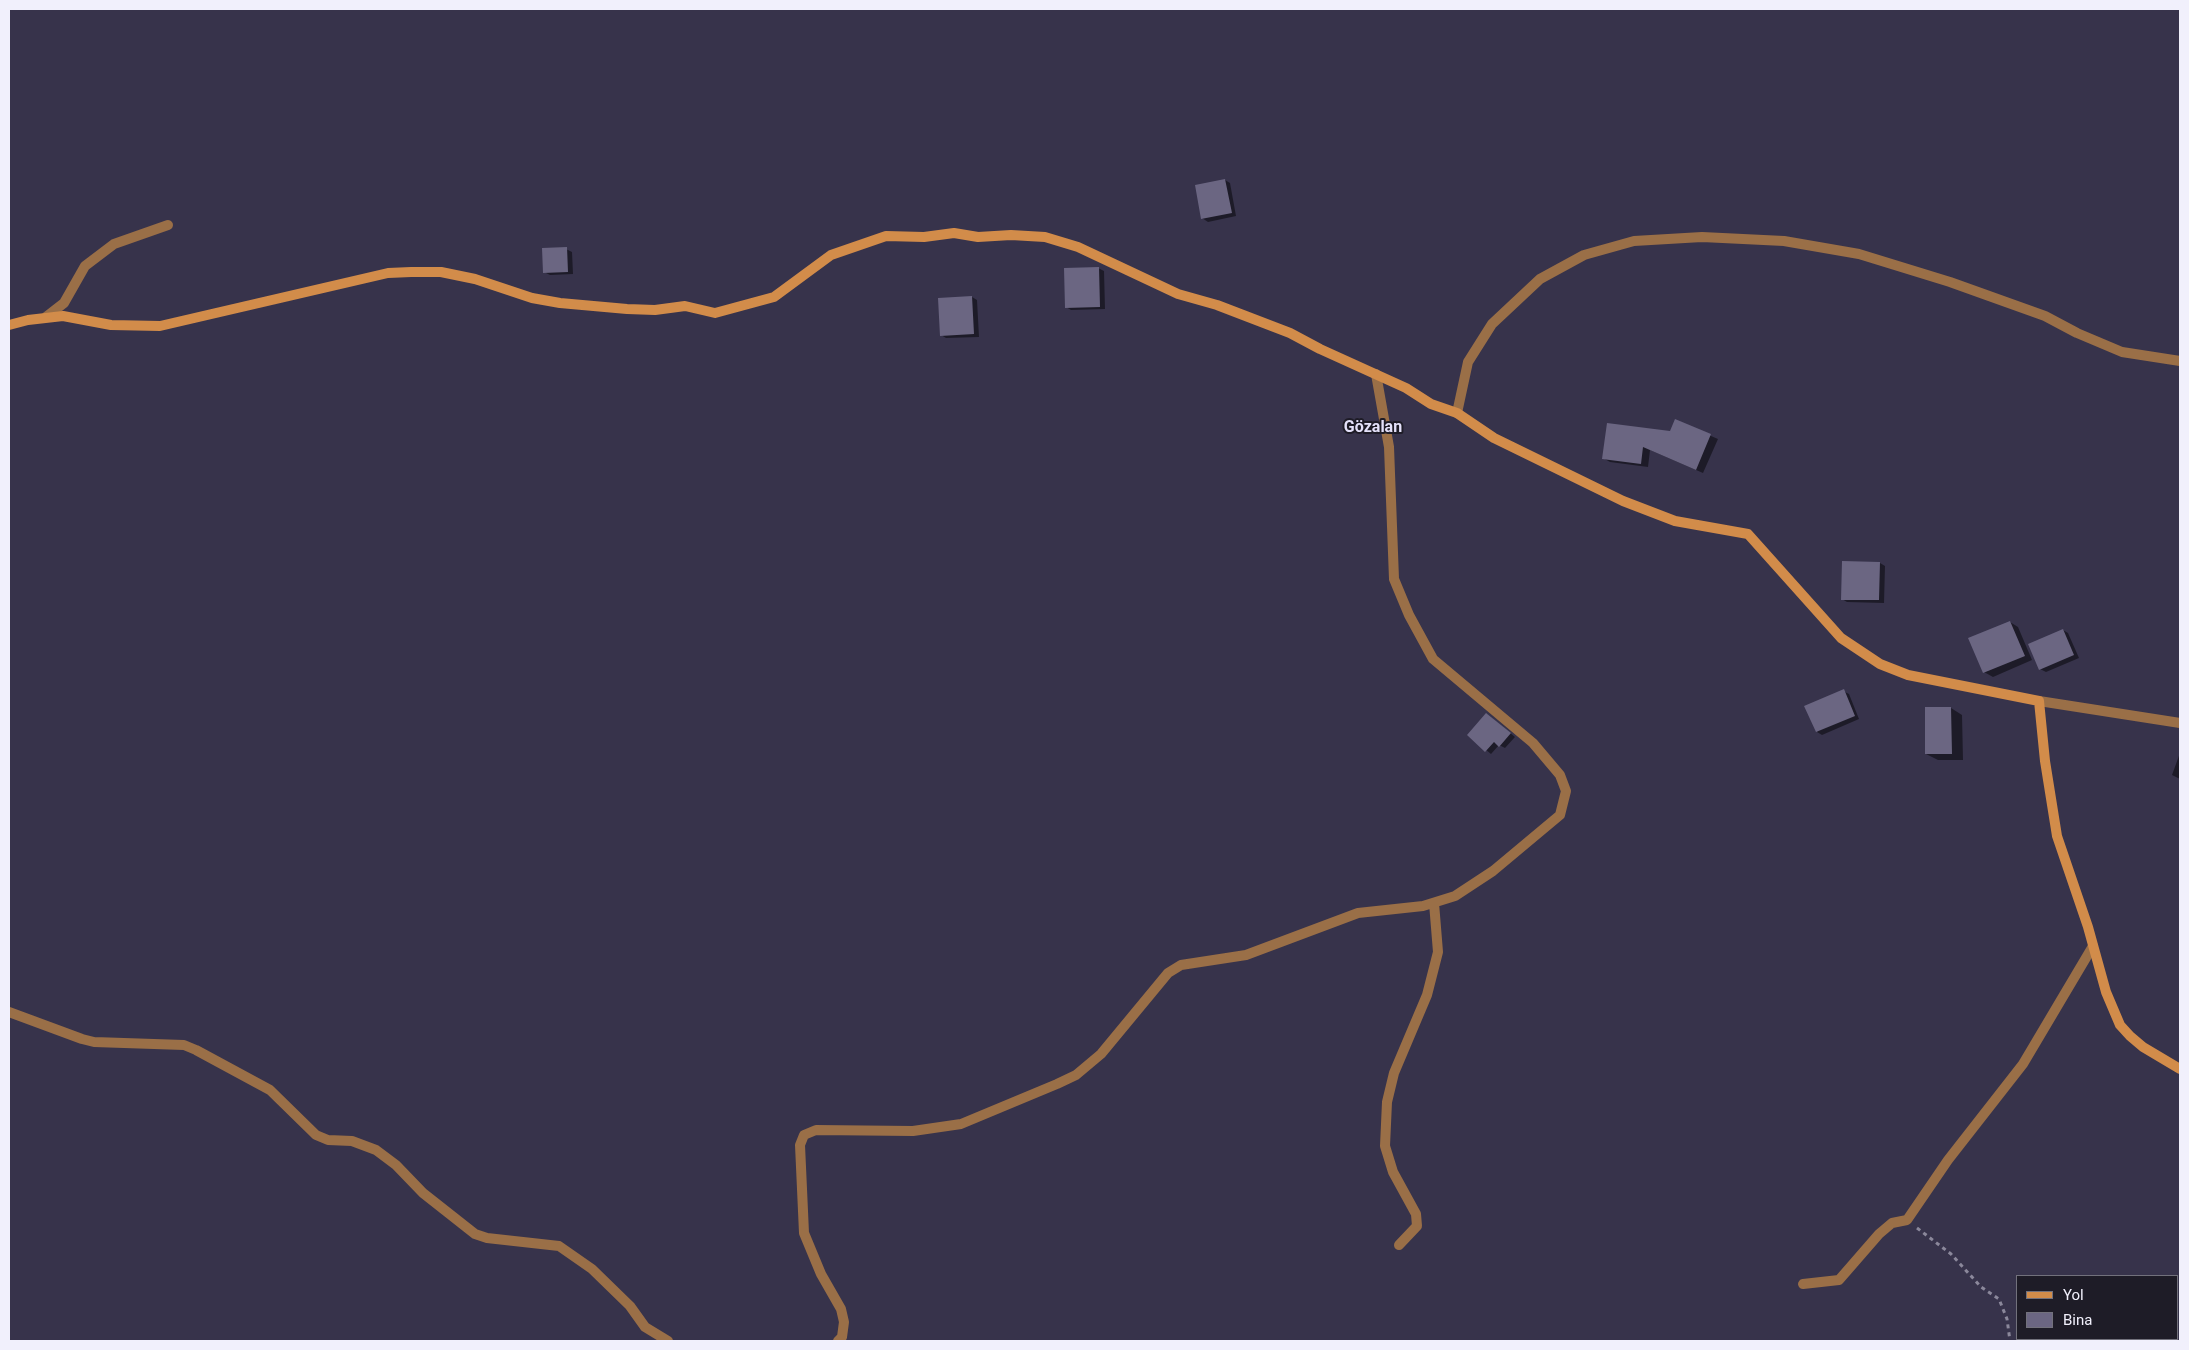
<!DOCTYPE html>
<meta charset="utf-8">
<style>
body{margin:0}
#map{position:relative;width:2189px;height:1350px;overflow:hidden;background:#37334b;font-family:Roboto,sans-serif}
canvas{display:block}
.frame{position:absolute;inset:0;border:10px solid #f1f0fc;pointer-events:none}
.legend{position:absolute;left:2016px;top:1275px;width:162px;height:65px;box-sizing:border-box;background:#1e1c27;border:1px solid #72717c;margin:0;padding:6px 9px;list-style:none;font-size:15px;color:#f1f0fc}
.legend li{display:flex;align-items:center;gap:10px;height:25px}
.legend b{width:25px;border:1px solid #72717c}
</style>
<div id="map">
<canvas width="2189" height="1350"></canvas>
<div class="frame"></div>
<ul class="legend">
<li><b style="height:6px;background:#d28c4a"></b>Yol</li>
<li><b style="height:14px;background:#6b6682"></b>Bina</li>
</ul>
</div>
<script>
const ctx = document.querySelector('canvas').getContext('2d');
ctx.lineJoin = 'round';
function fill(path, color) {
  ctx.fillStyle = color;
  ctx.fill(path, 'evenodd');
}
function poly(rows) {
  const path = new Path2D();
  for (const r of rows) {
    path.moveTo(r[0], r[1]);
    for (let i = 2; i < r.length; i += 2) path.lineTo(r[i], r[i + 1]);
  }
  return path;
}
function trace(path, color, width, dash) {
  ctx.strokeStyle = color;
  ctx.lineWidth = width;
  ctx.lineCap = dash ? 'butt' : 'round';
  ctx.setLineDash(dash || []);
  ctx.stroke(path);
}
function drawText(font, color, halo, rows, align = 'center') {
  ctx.font = font + ' Roboto,sans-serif';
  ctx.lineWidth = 4;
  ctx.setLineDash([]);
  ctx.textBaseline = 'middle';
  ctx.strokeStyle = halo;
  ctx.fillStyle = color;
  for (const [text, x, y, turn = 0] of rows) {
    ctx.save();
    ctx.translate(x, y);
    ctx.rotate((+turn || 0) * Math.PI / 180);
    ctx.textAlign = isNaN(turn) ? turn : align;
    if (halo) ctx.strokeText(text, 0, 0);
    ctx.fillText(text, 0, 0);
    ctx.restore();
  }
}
fill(poly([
 [1225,180,1230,183,1236,216,1208,222,1202,218],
 [566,249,572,252,573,274,550,275,544,272],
 [1098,268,1104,271,1105,309,1071,310,1066,307],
 [972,297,977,300,979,337,946,338,941,335],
 [1676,421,1718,439,1703,473,1650,450,1648,467,1610,462,1603,458,1671,433],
 [1880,563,1885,566,1884,603,1847,602,1842,599],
 [2010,622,2018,627,2032,660,1993,677,1984,672],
 [2063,630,2068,633,2079,658,2046,672,2040,669],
 [1843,691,1849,694,1859,719,1822,735,1817,732],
 [1926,708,1951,708,1962,715,1963,760,1938,760,1926,754],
 [1487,714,1515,737,1505,748,1499,745,1491,754,1468,735],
 [2180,753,2180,779,2172,775]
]), '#0007');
fill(poly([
 [1225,179,1232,213,1201,219,1195,185],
 [567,247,568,272,543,273,542,248],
 [1099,267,1100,307,1065,308,1064,268],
 [972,296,974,334,940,336,938,298],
 [1675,419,1711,434,1696,470,1643,447,1641,464,1602,459,1607,423,1670,431],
 [1842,561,1880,562,1879,600,1841,600],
 [2010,621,2025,656,1983,673,1968,638],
 [2063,629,2074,655,2039,670,2028,644],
 [1844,689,1855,716,1816,732,1804,706],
 [1925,707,1951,707,1952,754,1925,754],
 [1486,713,1511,733,1499,747,1494,742,1485,752,1467,735]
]), '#6b6682');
trace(poly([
 [1917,1228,1951,1254,1981,1287,1999,1299,2007,1319,2010,1341]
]), '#8b889b', 3, [4, 4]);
trace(poly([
 [46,317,64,303,85,266,114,244,168,225],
 [1457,413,1468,362,1492,324,1540,279,1584,255,1634,241,1702,237,1784,241,1859,254,1950,282,2045,316,2077,333,2122,352,2180,361],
 [2039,701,2180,723],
 [9,1012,82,1039,94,1042,184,1045,196,1050,270,1090,316,1135,328,1140,352,1141,376,1150,396,1165,423,1193,475,1234,487,1238,559,1246,592,1269,630,1306,645,1327,668,1341],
 [1399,1245,1417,1226,1416,1214,1393,1172,1385,1146,1387,1102,1394,1073,1427,995,1438,952,1434,903],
 [1803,1284,1839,1280,1879,1234,1892,1223,1907,1220,1948,1160,2023,1064,2093,946],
 [838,1341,842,1337,844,1322,841,1309,821,1274,804,1233,800,1145,804,1135,816,1130,913,1131,961,1124,1057,1084,1076,1075,1101,1054,1168,973,1181,965,1246,955,1358,913,1423,906,1455,896,1493,871,1560,815,1566,791,1560,775,1533,743,1433,659,1409,615,1394,579,1389,447,1376,374]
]), '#9a6f47', 10);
trace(poly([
 [9,325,28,320,63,316,111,325,160,326,388,273,411,272,441,272,475,279,532,298,560,303,627,309,655,310,685,306,715,313,774,297,831,255,886,236,924,237,954,233,978,237,1011,235,1045,237,1078,247,1178,294,1217,305,1290,333,1320,349,1406,388,1431,404,1457,413,1494,438,1623,501,1675,521,1748,534,1841,638,1880,664,1908,675,2039,701,2045,761,2057,836,2088,927,2106,992,2120,1025,2130,1036,2143,1047,2180,1069]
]), '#d28c4a', 10);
drawText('bold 16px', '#e4e1fa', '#1e1c27', [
 ["Gözalan",1373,428]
]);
</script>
